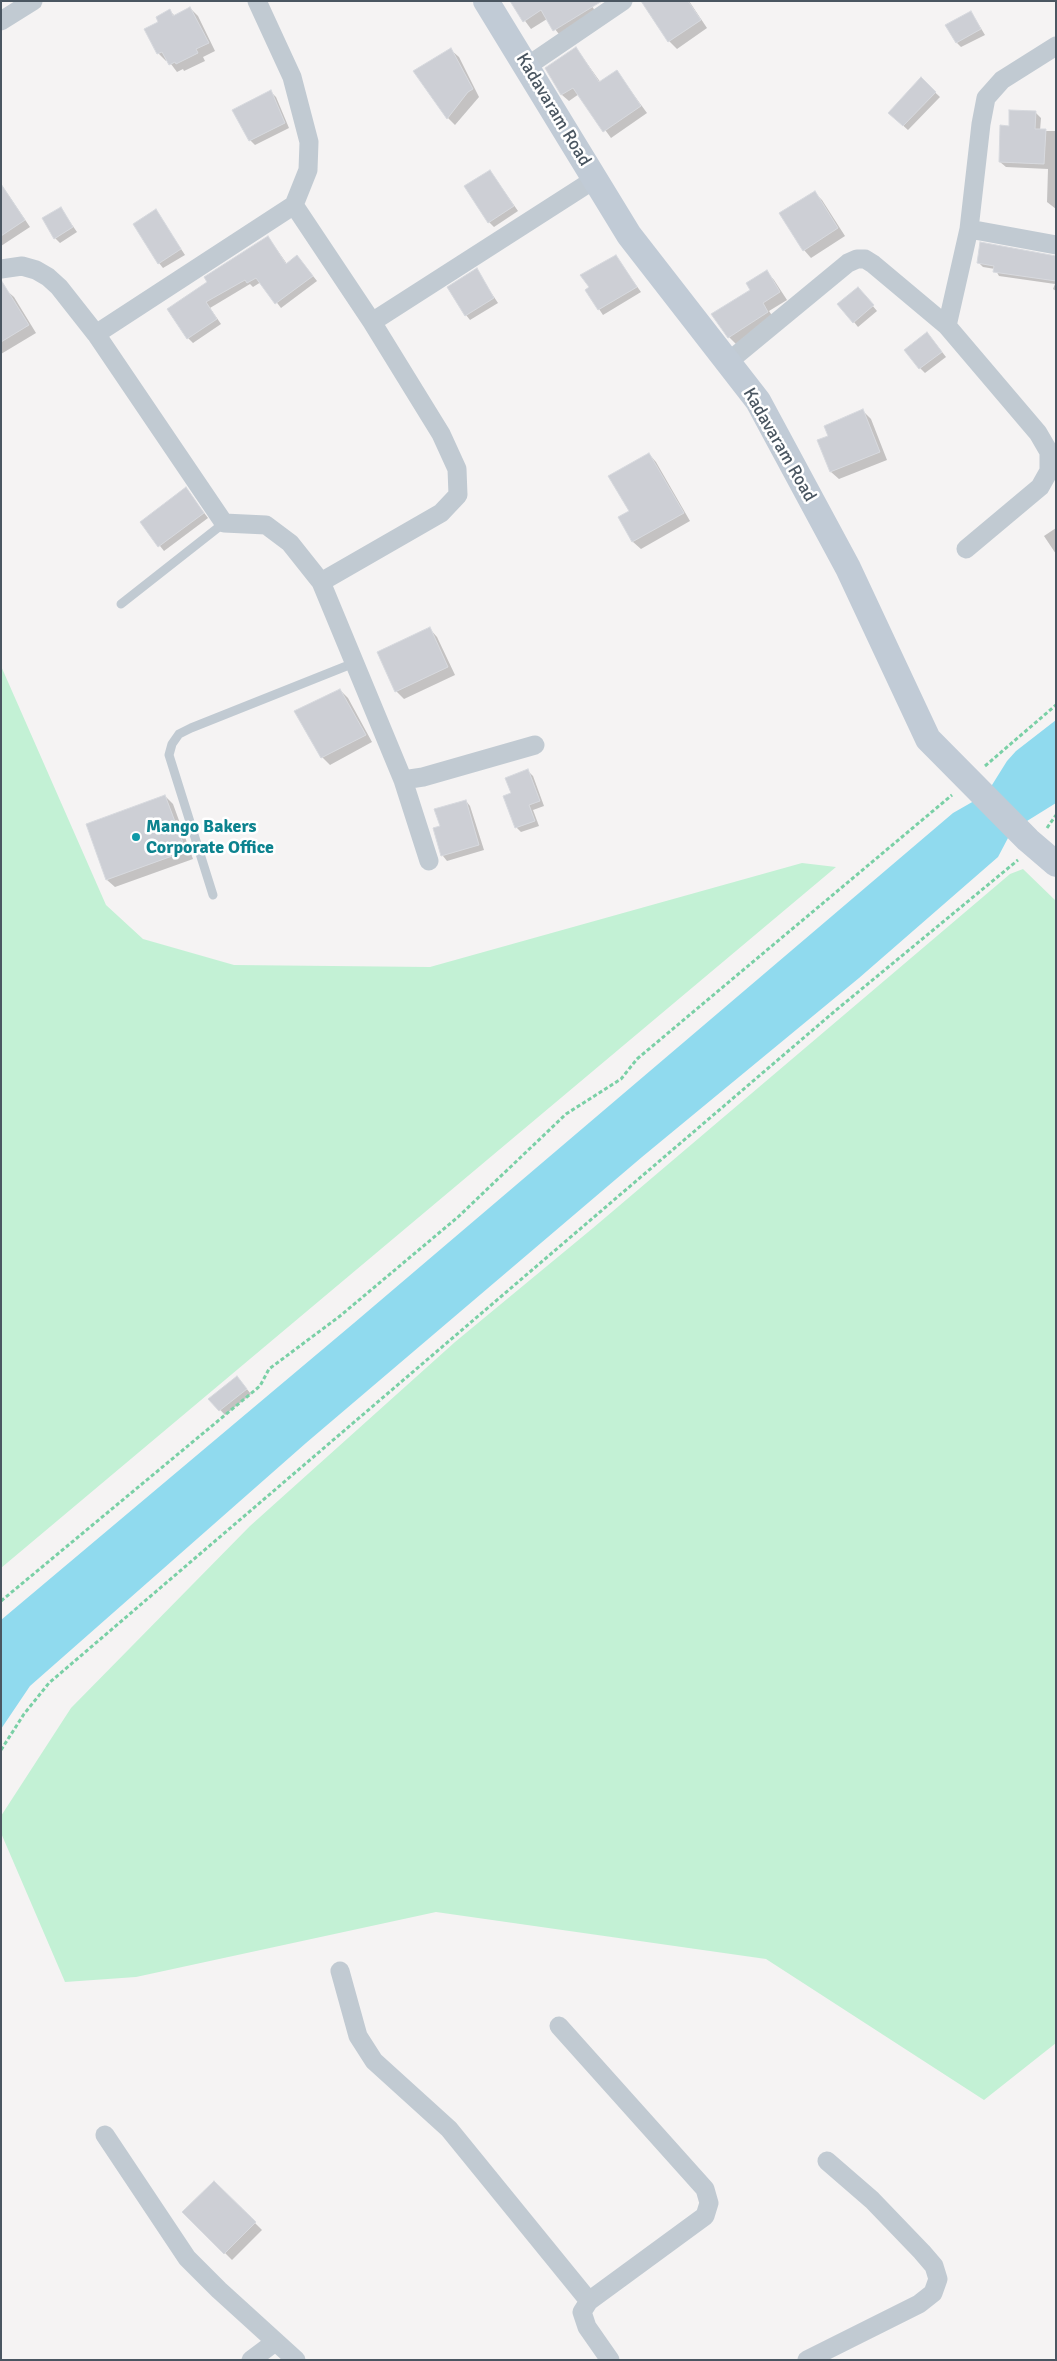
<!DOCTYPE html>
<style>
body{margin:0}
#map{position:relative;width:1057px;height:2361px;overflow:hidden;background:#f5f3f3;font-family:Signika,sans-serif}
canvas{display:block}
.frame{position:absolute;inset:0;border:2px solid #4a5661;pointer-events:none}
</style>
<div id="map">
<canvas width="1057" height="2361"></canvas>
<div class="frame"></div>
</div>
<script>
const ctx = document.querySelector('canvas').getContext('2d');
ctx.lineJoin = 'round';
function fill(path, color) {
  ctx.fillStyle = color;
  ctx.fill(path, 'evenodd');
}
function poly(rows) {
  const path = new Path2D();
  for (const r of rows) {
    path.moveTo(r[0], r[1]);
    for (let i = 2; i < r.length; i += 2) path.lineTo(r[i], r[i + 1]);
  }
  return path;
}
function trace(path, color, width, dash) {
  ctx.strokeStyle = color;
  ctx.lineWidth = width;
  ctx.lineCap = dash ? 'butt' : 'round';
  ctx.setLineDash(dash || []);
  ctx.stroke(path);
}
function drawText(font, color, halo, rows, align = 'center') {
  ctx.font = font + ' Signika,sans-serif';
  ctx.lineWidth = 5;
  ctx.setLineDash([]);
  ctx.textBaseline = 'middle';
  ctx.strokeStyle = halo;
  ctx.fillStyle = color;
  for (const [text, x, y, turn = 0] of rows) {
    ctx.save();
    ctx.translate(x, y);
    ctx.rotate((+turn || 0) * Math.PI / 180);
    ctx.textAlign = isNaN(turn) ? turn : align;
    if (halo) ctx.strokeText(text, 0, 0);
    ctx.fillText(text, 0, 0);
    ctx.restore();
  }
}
fill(poly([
 [1,666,106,905,143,939,234,965,430,967,802,863,836,867,1,1568],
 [1023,869,1056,901,1056,2043,984,2100,766,1959,436,1912,136,1977,65,1982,1,1833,1,1816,71,1708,250,1526,455,1342,593,1228,1010,874]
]), '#c3f1d5');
fill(poly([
 [1056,720,1056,803,1027,821,1008,838,998,857,859,978,642,1157,306,1443,30,1686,1,1729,1,1620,354,1323,953,813,974,801,992,785,1007,761,1016,751]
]), '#90daee');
fill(poly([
 [589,1,598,16,562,38,547,19,531,29,514,6],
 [646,1,689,1,707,28,677,49,669,41],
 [190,8,198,16,215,51,203,57,205,61,184,71,183,69,177,72,168,60,166,61,158,53,160,23,170,11,175,16],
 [971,12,985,35,961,47,957,43],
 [576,48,601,83,617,72,647,113,611,138,579,94,569,101,562,95,546,68],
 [451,50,459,57,479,97,455,125,448,118],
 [921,79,940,97,908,130,889,113],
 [271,92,276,97,289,128,255,145,250,140],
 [1035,112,1041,118,1040,131,1056,131,1056,209,1047,202,1048,169,1006,167,1000,162,1010,127],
 [490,171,518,211,494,227,489,222],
 [1,184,30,227,1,246],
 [815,193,822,200,845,236,811,258,804,250],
 [61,209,77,232,60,243,55,238],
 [156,211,185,255,163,268,159,263],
 [268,237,287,264,302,262,317,281,281,308,261,282,253,287,250,284,210,308,221,324,193,343,188,338,209,283],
 [616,257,641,292,603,315,587,291],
 [1056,257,1056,291,1053,289,1055,284,999,276,995,269,983,267,978,262],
 [476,270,498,303,470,320,466,315],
 [767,272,774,280,787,300,769,311,775,320,736,344,729,337,752,290],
 [6,290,14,297,36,333,1,354,1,293],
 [862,293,877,311,858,327,854,322],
 [932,339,946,357,925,373,920,368],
 [863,411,871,419,887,460,839,479,831,472,818,441,830,436],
 [649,454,656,462,690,521,641,549,633,542,620,517,630,511],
 [186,489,208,518,164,551,141,522],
 [1056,528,1056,554,1044,536],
 [430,629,437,637,455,675,404,699,396,691],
 [340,690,348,698,372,742,330,765,322,757],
 [528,771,533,776,544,806,533,810,539,826,521,832,516,827,512,794],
 [165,796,173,804,193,859,115,887,107,880,88,825],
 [466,801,470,806,484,850,447,861,443,856,435,829,441,827],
 [241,1382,251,1394,225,1415,210,1399],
 [214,2182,262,2230,232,2260,184,2212]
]), '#0003');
const building = poly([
 [510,1,602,1,553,31,541,10,523,22,510,1],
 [641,1,688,1,701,20,668,42,641,1],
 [190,7,209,43,196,49,198,53,176,64,175,62,169,65,162,52,157,54,144,29,158,22,156,17,170,9,173,16,190,7],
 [971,11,981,29,956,43,945,25,971,11],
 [576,47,599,82,617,70,641,106,603,132,573,88,561,95,545,68,576,47],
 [451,48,473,89,468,92,447,119,413,71,451,48],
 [921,77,936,92,903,126,888,113,921,77],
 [271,90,285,123,249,141,232,110,271,90],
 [1009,110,1036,111,1035,129,1046,129,1044,164,999,162,1000,125,1009,126,1009,110],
 [490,170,514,206,488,223,464,186,490,170],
 [1,184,25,220,1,236,1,184],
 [815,191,838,228,803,251,779,213,815,191],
 [61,207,73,227,54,239,42,218,61,207],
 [156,209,181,249,158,264,133,224,156,209],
 [268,236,286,264,297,255,313,276,275,304,256,278,247,283,245,280,206,302,217,319,187,339,167,309,207,282,204,277,268,236],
 [980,242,1056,256,1056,281,993,272,994,266,977,263,980,242],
 [616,255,637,287,598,310,585,290,589,287,580,275,616,255],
 [477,268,494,298,465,316,447,287,477,268],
 [767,270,780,292,763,303,768,312,728,338,711,314,750,290,746,283,767,270],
 [1,280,29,325,1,342,1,280],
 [858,287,874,305,853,323,837,304,858,287],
 [927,332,942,352,919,369,904,350,927,332],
 [863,409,880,452,830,472,817,440,828,436,824,426,863,409],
 [649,453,684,513,632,542,618,517,629,511,608,476,649,453],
 [186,487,204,513,158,547,140,522,186,487],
 [430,627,448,667,395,692,377,652,430,627],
 [340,689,366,735,321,758,294,711,340,689],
 [528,769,540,801,529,805,535,821,515,828,503,796,511,793,505,778,528,769],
 [165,795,186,851,106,880,86,824,165,795],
 [466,800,479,845,441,856,433,828,440,826,434,809,466,800],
 [237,1376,247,1389,219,1411,208,1399,237,1376],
 [214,2181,256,2222,224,2254,182,2212,214,2181]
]);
fill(building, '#cdcfd5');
trace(building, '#d7d9de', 1);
trace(poly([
 [985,766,1056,705],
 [1047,828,1056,815],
 [1,1601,260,1386,269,1369,340,1316,458,1217,566,1114,621,1079,637,1059,952,795],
 [1,1750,24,1714,49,1683,835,1011,1018,860]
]), '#7ad0a6', 3, [4, 2.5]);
trace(poly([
 [121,604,224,523],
 [213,895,169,755,172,744,179,734,191,728,354,663]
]), '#c1cad2', 9);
trace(poly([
 [1,21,33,1],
 [526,67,623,1],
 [294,205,372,322],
 [969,229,1056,245],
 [1,269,22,266,36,270,48,277,59,287,96,334,224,523,266,525,290,543,321,582,403,780,423,777,535,745],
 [96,334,294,205,308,170,309,142,292,77,257,1],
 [728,362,848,263,857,259,865,259,873,264,947,326],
 [966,549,1040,487,1049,471,1049,452,1038,433,947,326,969,229,981,124,986,98,1002,80,1056,46],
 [321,582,441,513,458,495,457,469,441,434,372,322,595,179],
 [403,780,429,861],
 [340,1971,358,2036,374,2061,449,2129,589,2301],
 [559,2026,705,2189,709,2203,705,2216,589,2301,582,2312,587,2327,610,2360],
 [105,2135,187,2258,219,2290,296,2360],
 [251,2360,275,2342],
 [807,2360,919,2304,933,2293,938,2279,934,2266,922,2252,872,2200,827,2161]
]), '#c1cad2', 19);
trace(poly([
 [486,1,629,235,758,401,848,568,928,739,1028,840,1056,864]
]), '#c1cbd6', 26);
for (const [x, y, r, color] of [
 [136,837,5,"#0f9aa8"]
]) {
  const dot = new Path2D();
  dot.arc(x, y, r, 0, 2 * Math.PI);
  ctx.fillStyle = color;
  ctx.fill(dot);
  trace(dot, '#fff', 2);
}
drawText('18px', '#4a5661', '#fff', [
 ["Kadavaram Road",553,110,59],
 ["Kadavaram Road",779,445,60]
]);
drawText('bold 18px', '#0d838f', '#fff', [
 ["Mango Bakers",146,827],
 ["Corporate Office",146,848]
], 'left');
</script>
